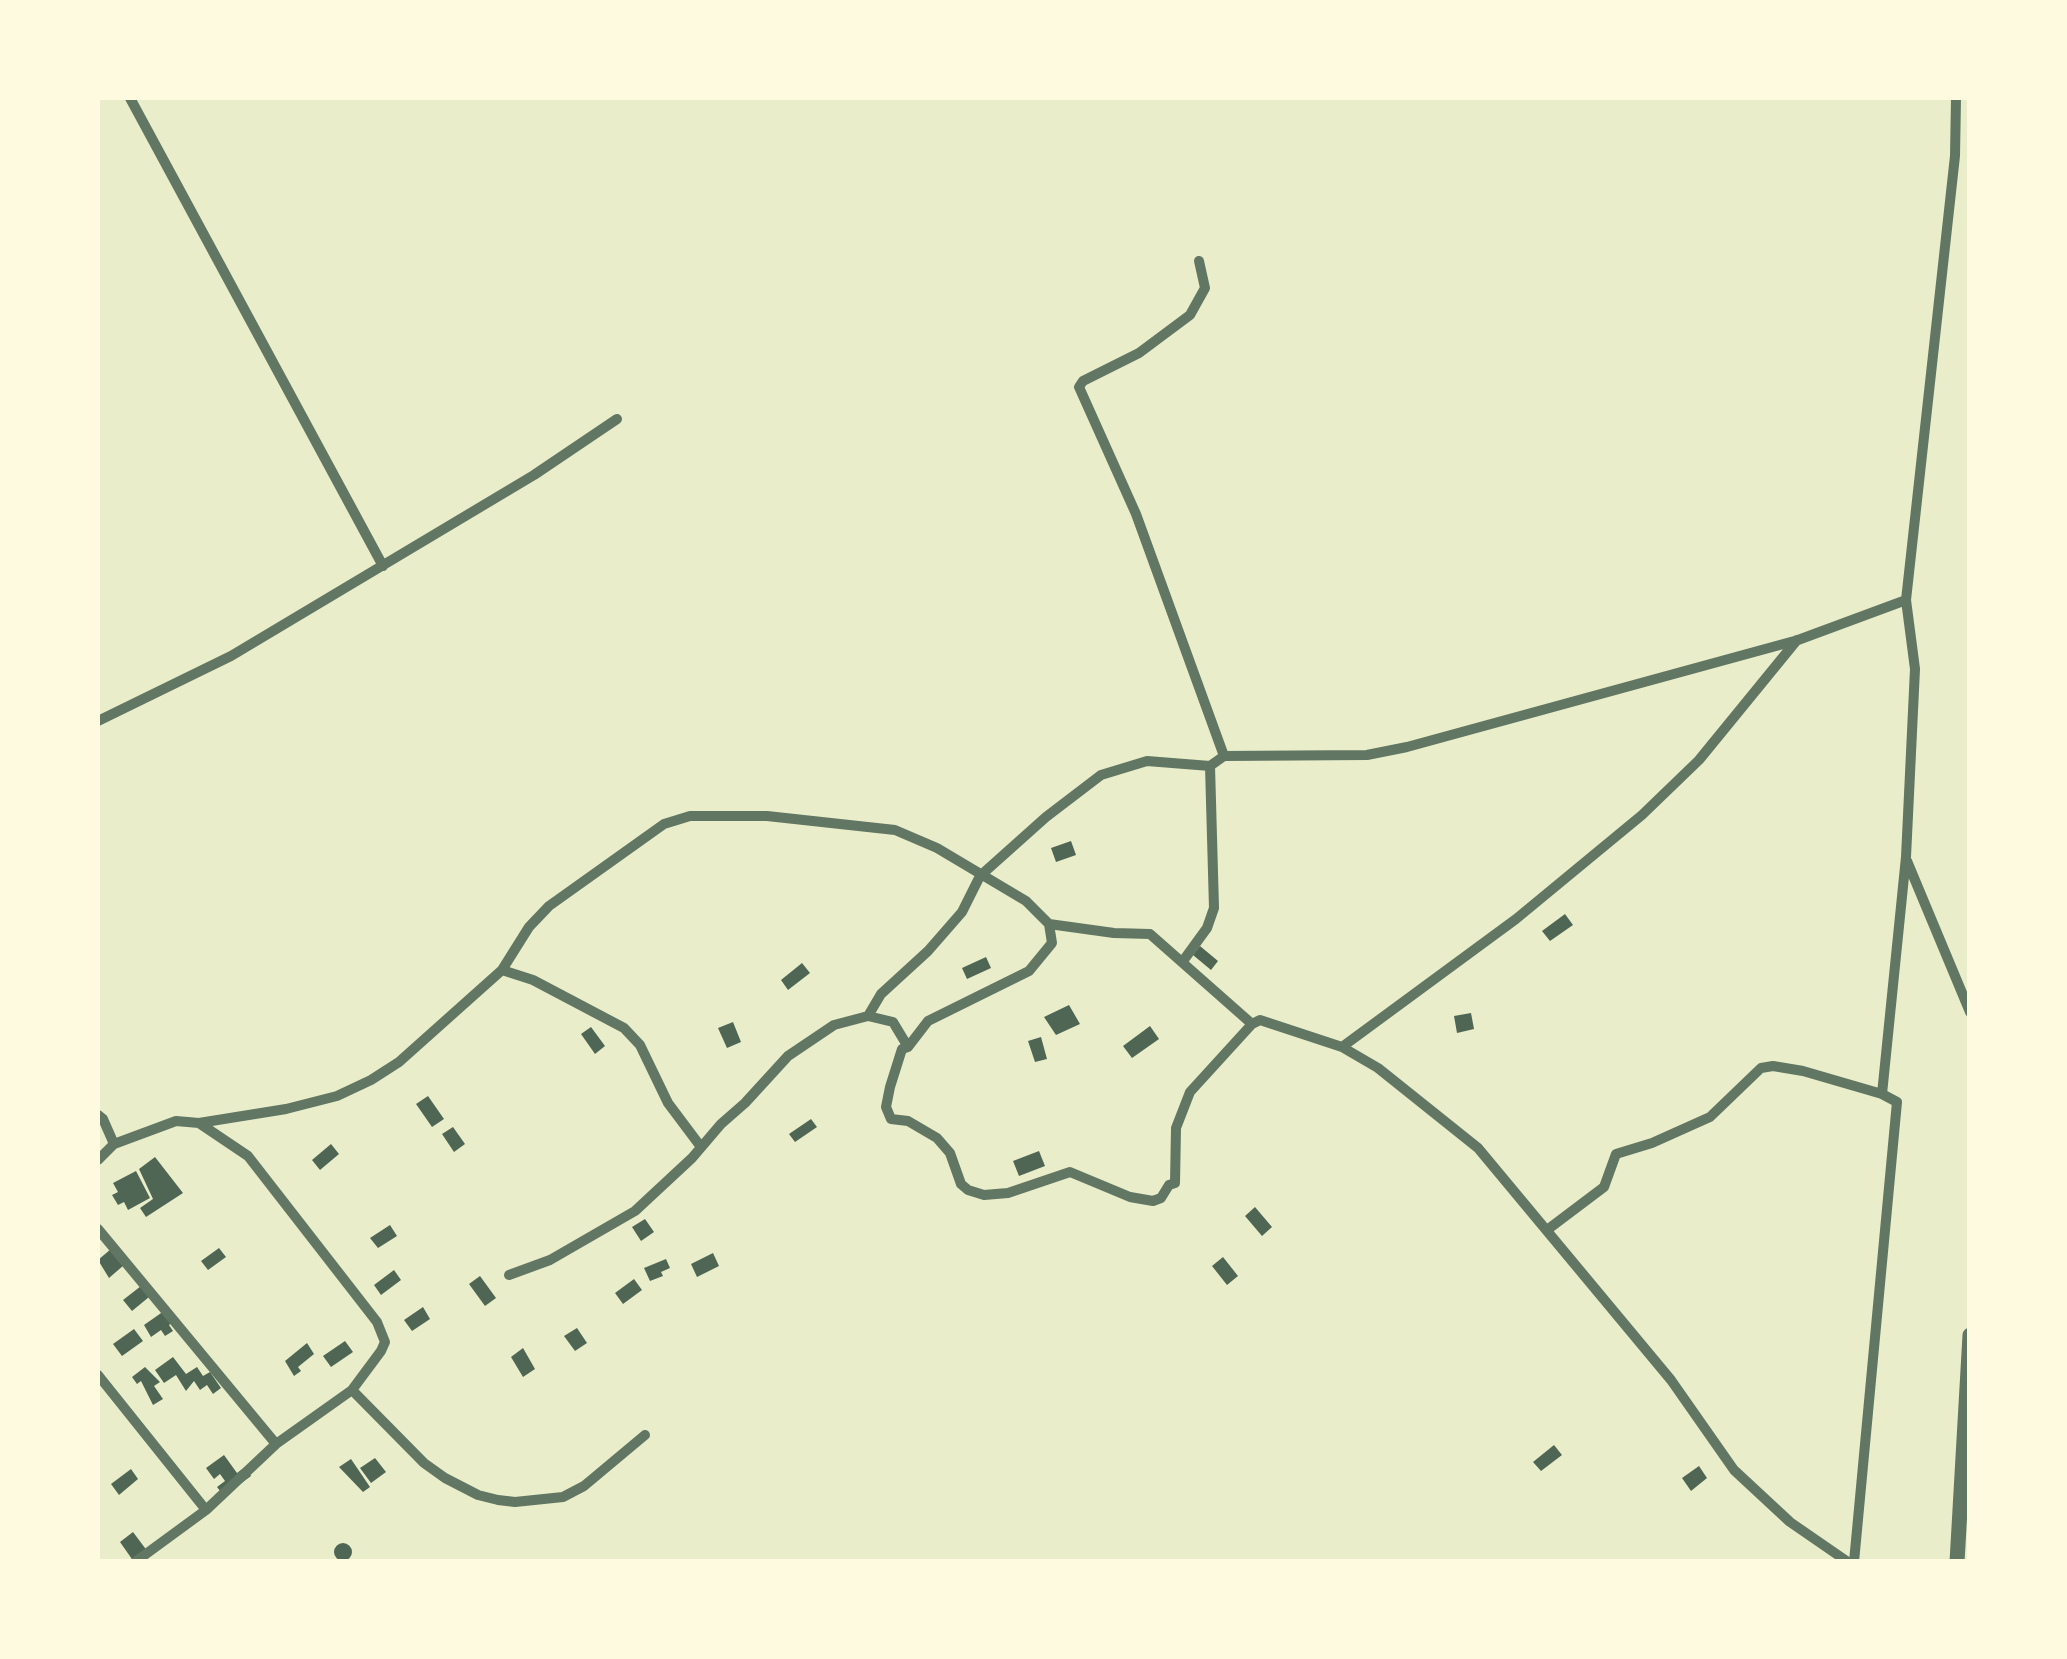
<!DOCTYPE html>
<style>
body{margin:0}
#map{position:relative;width:2067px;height:1659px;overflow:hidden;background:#e9edc9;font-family:"Roboto Condensed",sans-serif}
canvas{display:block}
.frame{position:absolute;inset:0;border:100px solid #fefae0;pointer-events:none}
</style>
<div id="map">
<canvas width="2067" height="1659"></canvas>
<div class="frame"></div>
</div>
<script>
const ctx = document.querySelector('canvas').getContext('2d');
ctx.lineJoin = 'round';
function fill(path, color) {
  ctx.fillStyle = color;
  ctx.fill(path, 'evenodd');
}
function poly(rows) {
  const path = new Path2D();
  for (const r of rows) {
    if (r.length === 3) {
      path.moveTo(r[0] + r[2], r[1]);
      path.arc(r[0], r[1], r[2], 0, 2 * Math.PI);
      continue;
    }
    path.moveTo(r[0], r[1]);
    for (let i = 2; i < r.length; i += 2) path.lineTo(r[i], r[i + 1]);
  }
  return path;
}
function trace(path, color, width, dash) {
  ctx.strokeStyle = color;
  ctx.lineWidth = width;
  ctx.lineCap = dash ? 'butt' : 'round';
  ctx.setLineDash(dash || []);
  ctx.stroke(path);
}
fill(poly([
 [1071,841,1076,855,1056,862,1051,848],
 [1565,914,1573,925,1550,941,1542,931],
 [1200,946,1218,961,1211,970,1193,955],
 [986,957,991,968,967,979,962,968],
 [802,963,810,973,788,990,781,980],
 [1069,1005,1080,1024,1056,1035,1044,1017],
 [1471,1013,1474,1029,1457,1033,1454,1016],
 [733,1022,741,1042,727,1048,718,1028],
 [1150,1026,1159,1039,1132,1058,1123,1046],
 [591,1027,605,1046,595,1054,581,1034],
 [1041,1037,1047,1059,1035,1062,1028,1041],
 [428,1096,444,1119,432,1127,416,1104],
 [811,1119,817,1127,795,1142,789,1134],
 [453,1127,465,1144,454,1152,442,1134],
 [331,1144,339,1154,320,1170,312,1160],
 [1039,1151,1045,1166,1019,1176,1013,1161],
 [155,1157,183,1193,146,1217,140,1208,153,1199,139,1169],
 [136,1171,150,1198,128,1210,124,1202,118,1205,112,1195,118,1192,113,1183],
 [1255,1207,1272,1227,1262,1236,1245,1216],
 [645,1219,654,1232,641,1241,632,1227],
 [390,1225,397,1236,378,1248,370,1238],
 [219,1248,226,1257,208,1270,201,1261],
 [111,1249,124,1265,109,1278,98,1260],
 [713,1253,719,1266,697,1277,691,1264],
 [1223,1257,1238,1276,1227,1285,1212,1266],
 [666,1259,670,1268,661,1272,663,1276,650,1281,644,1268],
 [394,1270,401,1280,381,1295,374,1285],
 [480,1276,496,1298,485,1306,469,1284],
 [634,1279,642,1290,623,1304,615,1293],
 [141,1286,149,1297,132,1311,123,1300],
 [423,1307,430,1319,412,1331,404,1320],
 [164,1311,172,1322,169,1325,173,1331,165,1336,161,1330,151,1337,144,1325],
 [577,1328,587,1343,575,1351,564,1336],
 [134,1329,143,1341,122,1356,113,1344],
 [345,1341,353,1352,331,1367,323,1356],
 [307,1343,314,1354,298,1367,301,1371,294,1376,285,1361],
 [523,1348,535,1369,523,1377,511,1357],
 [173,1357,186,1374,197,1367,203,1376,210,1372,221,1388,213,1394,207,1385,200,1390,194,1381,186,1391,176,1375,164,1383,155,1370],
 [145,1367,160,1382,154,1386,163,1399,153,1405,141,1381,137,1384,132,1377],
 [1554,1445,1562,1455,1541,1471,1533,1462],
 [224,1455,237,1473,245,1467,251,1476,224,1496,217,1487,225,1481,220,1474,214,1479,206,1468],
 [375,1458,386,1472,371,1483,360,1468],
 [351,1459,370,1487,363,1492,339,1467],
 [1699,1466,1707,1478,1691,1491,1682,1478],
 [131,1469,138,1479,119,1495,111,1484],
 [133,1532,151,1556,134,1562,120,1542],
 [343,1552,9]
]), '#4f6655');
trace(poly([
 [130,98,383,566],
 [1199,261,1205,288,1190,315,1139,353,1083,381,1079,387,1136,514,1224,756],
 [98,721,231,656,534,475,617,419],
 [1907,861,1970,1012],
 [1049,924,1114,933,1150,934,1252,1024],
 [1183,961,1207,928,1214,908,1210,766],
 [502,970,533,980,624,1028,640,1045,668,1103,701,1147],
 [868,1016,893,1022,908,1047,902,1049,890,1087,886,1107,891,1119,908,1121,937,1138,950,1153,961,1184,968,1190,984,1195,1008,1193,1070,1172,1130,1197,1153,1201,1161,1198,1169,1185,1175,1183,1176,1128,1190,1092,1252,1024,1260,1020,1342,1047,1378,1068,1478,1148,1671,1380,1734,1470,1790,1522,1848,1562],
 [1342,1047,1516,919,1642,815,1699,760,1797,640],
 [98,1115,103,1119,114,1144,176,1121,199,1123,286,1109,337,1096,371,1080,399,1062,502,970,529,927,549,906,664,824,690,816,767,816,895,830,937,848,1026,901,1049,924,1052,943,1029,971,928,1021,908,1047],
 [98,1160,114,1144],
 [98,1229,276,1444],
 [1547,1230,1604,1187,1616,1154,1652,1143,1710,1117,1761,1068,1773,1066,1803,1071,1882,1094],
 [509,1275,550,1260,635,1211,692,1158,721,1124,745,1103,788,1056,834,1025,868,1016,881,994,928,951,962,912,980,876,1046,817,1101,775,1147,761,1210,766,1224,756,1367,755,1407,747,1798,640,1906,600],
 [98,1375,206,1510],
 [352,1390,424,1463,445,1478,478,1495,498,1500,515,1502,563,1497,584,1486,645,1435],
 [135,1562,206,1510,276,1444,352,1390,381,1351,385,1342,377,1322,248,1156,199,1123],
 [1854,1562,1897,1102,1882,1094,1906,857,1915,669,1906,600,1955,156,1956,98]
]), '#617663', 10);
trace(poly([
 [1957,1562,1970,1335]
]), '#617663', 15);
</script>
